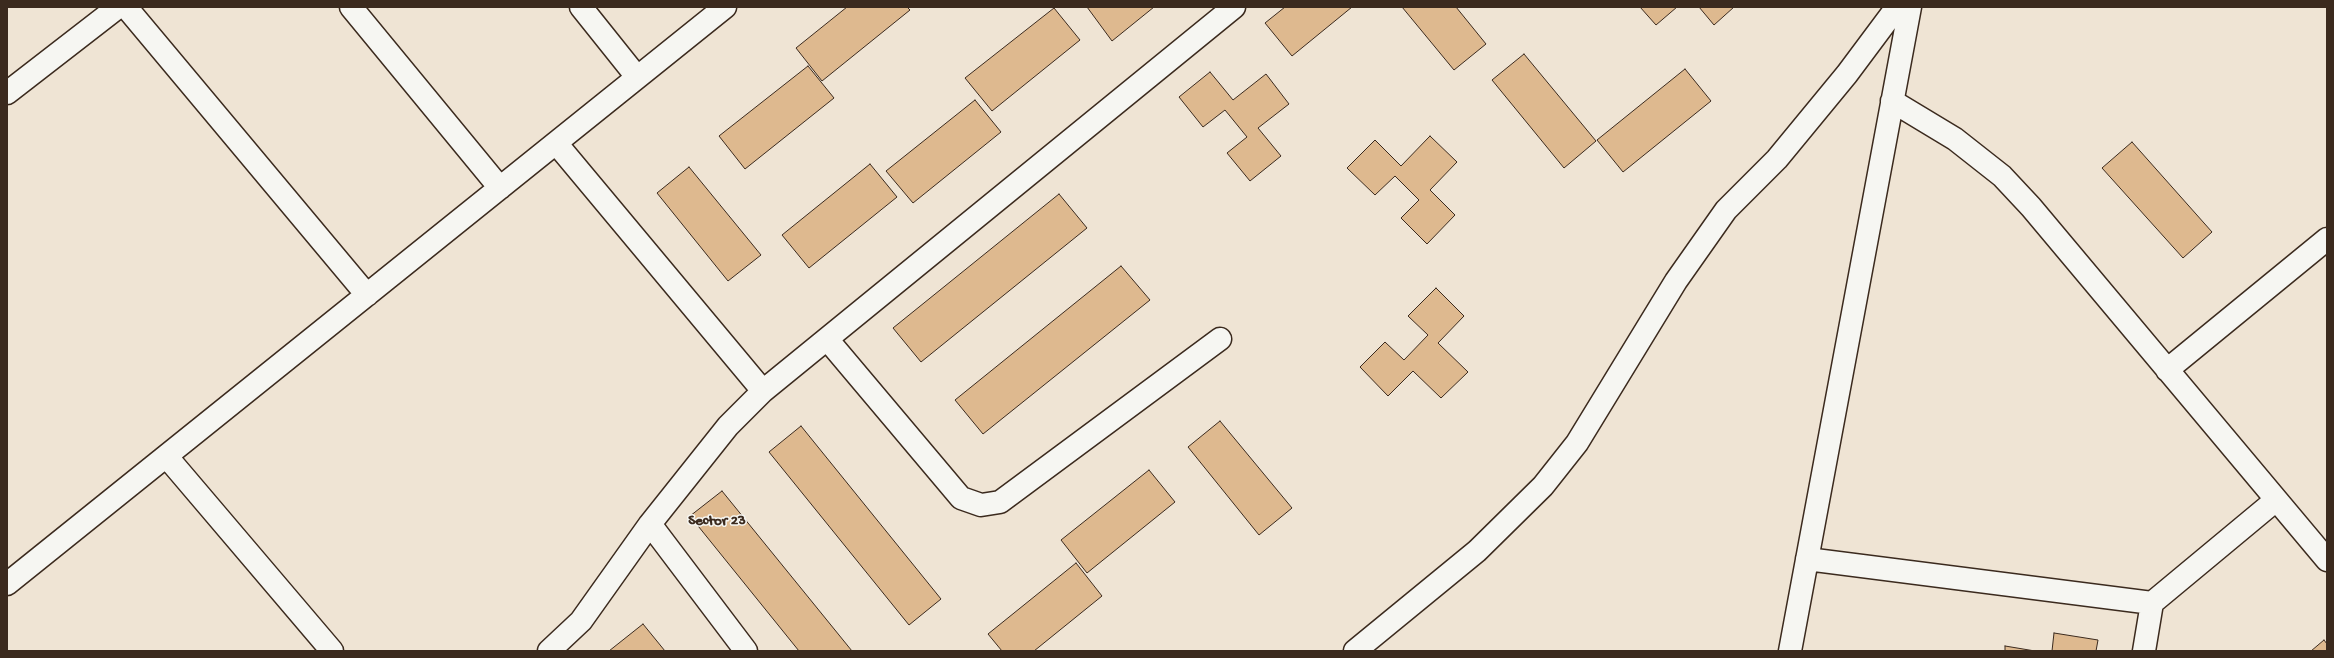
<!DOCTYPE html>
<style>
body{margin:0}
#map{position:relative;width:2334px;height:658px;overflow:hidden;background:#efe4d4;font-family:"Gochi Hand",sans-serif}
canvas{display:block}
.frame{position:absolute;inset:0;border:8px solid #3b2a1e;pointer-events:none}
</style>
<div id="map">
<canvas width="2334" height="658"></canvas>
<div class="frame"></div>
</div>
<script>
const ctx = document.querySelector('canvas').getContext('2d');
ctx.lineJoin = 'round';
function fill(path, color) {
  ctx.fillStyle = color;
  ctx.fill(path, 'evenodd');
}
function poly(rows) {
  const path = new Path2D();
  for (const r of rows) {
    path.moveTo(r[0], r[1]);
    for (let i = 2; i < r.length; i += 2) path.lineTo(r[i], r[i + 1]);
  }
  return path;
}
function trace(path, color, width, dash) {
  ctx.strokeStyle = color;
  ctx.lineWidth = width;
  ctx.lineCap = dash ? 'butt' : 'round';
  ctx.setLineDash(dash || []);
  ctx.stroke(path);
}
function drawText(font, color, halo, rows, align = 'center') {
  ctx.font = font + ' "Gochi Hand",sans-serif';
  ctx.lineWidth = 3;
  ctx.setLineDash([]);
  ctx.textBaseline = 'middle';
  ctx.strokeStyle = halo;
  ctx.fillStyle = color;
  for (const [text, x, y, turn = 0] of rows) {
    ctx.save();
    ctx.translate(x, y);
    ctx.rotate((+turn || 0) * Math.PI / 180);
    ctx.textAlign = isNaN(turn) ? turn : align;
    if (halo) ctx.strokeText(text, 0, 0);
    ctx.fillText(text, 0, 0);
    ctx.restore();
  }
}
const building = poly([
 [847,7,907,7,910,10,822,81,796,48,847,7],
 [1087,7,1154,7,1112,41,1087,7],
 [1285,7,1352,7,1292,56,1265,23,1285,7],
 [1402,7,1456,7,1486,44,1454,70,1402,7],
 [1640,7,1677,7,1656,25,1640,7],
 [1699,7,1734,7,1714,25,1699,7],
 [1054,8,1080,40,992,111,965,78,1054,8],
 [1524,54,1596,141,1564,168,1492,80,1524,54],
 [808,66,834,98,745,169,719,136,808,66],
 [1685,69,1711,101,1623,172,1597,140,1685,69],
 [1210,72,1233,100,1266,74,1289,104,1258,128,1281,156,1250,181,1227,153,1247,137,1225,110,1203,127,1179,97,1210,72],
 [975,100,1001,132,913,203,886,171,975,100],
 [1430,136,1457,162,1430,190,1455,215,1427,244,1401,218,1419,200,1395,176,1375,195,1347,168,1375,140,1401,166,1430,136],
 [2132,142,2212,232,2183,258,2102,168,2132,142],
 [870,164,897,197,809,268,782,235,870,164],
 [689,167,761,255,728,281,657,193,689,167],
 [1059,194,1087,228,921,362,893,328,1059,194],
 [1121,266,1150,300,983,434,955,400,1121,266],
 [1436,288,1464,316,1438,343,1468,372,1441,398,1413,371,1388,396,1360,367,1385,342,1404,360,1428,335,1408,316,1436,288],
 [1220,421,1292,508,1259,535,1188,447,1220,421],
 [801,426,941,599,909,625,769,452,801,426],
 [1149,470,1175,502,1087,573,1061,540,1149,470],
 [722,491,852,651,799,651,690,516,722,491],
 [1076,563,1102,596,1034,651,1002,651,988,634,1076,563],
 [643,624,665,651,609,651,643,624],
 [2054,633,2098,640,2096,651,2052,651,2054,633],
 [2324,640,2327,644,2327,651,2311,651,2324,640],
 [2005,646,2035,651,2005,651,2005,646]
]);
fill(building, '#deb98f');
trace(building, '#3b2a1e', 1);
const minor = poly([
 [126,7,367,295],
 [351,7,500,188],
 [581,7,637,77],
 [7,93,118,7],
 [1892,101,1955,139,2002,176,2031,207,2327,560],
 [556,143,763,391],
 [827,339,961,498,981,505,1000,502,1220,339],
 [2167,370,2327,239],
 [167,457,332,651],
 [650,524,746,651],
 [1807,559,2152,603],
 [7,584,725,7],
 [549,651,581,621,650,524,728,426,763,391,1234,7],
 [1355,651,1477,551,1543,486,1577,443,1676,281,1726,210,1777,159,1847,74,1897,7],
 [1790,651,1910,7],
 [2144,651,2152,603,2276,500]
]);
trace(minor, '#3b2a1e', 25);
trace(minor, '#f6f6f2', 22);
drawText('bold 15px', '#3b2a1e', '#f6f6f2', [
 ["Sector 23",717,522]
]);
</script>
